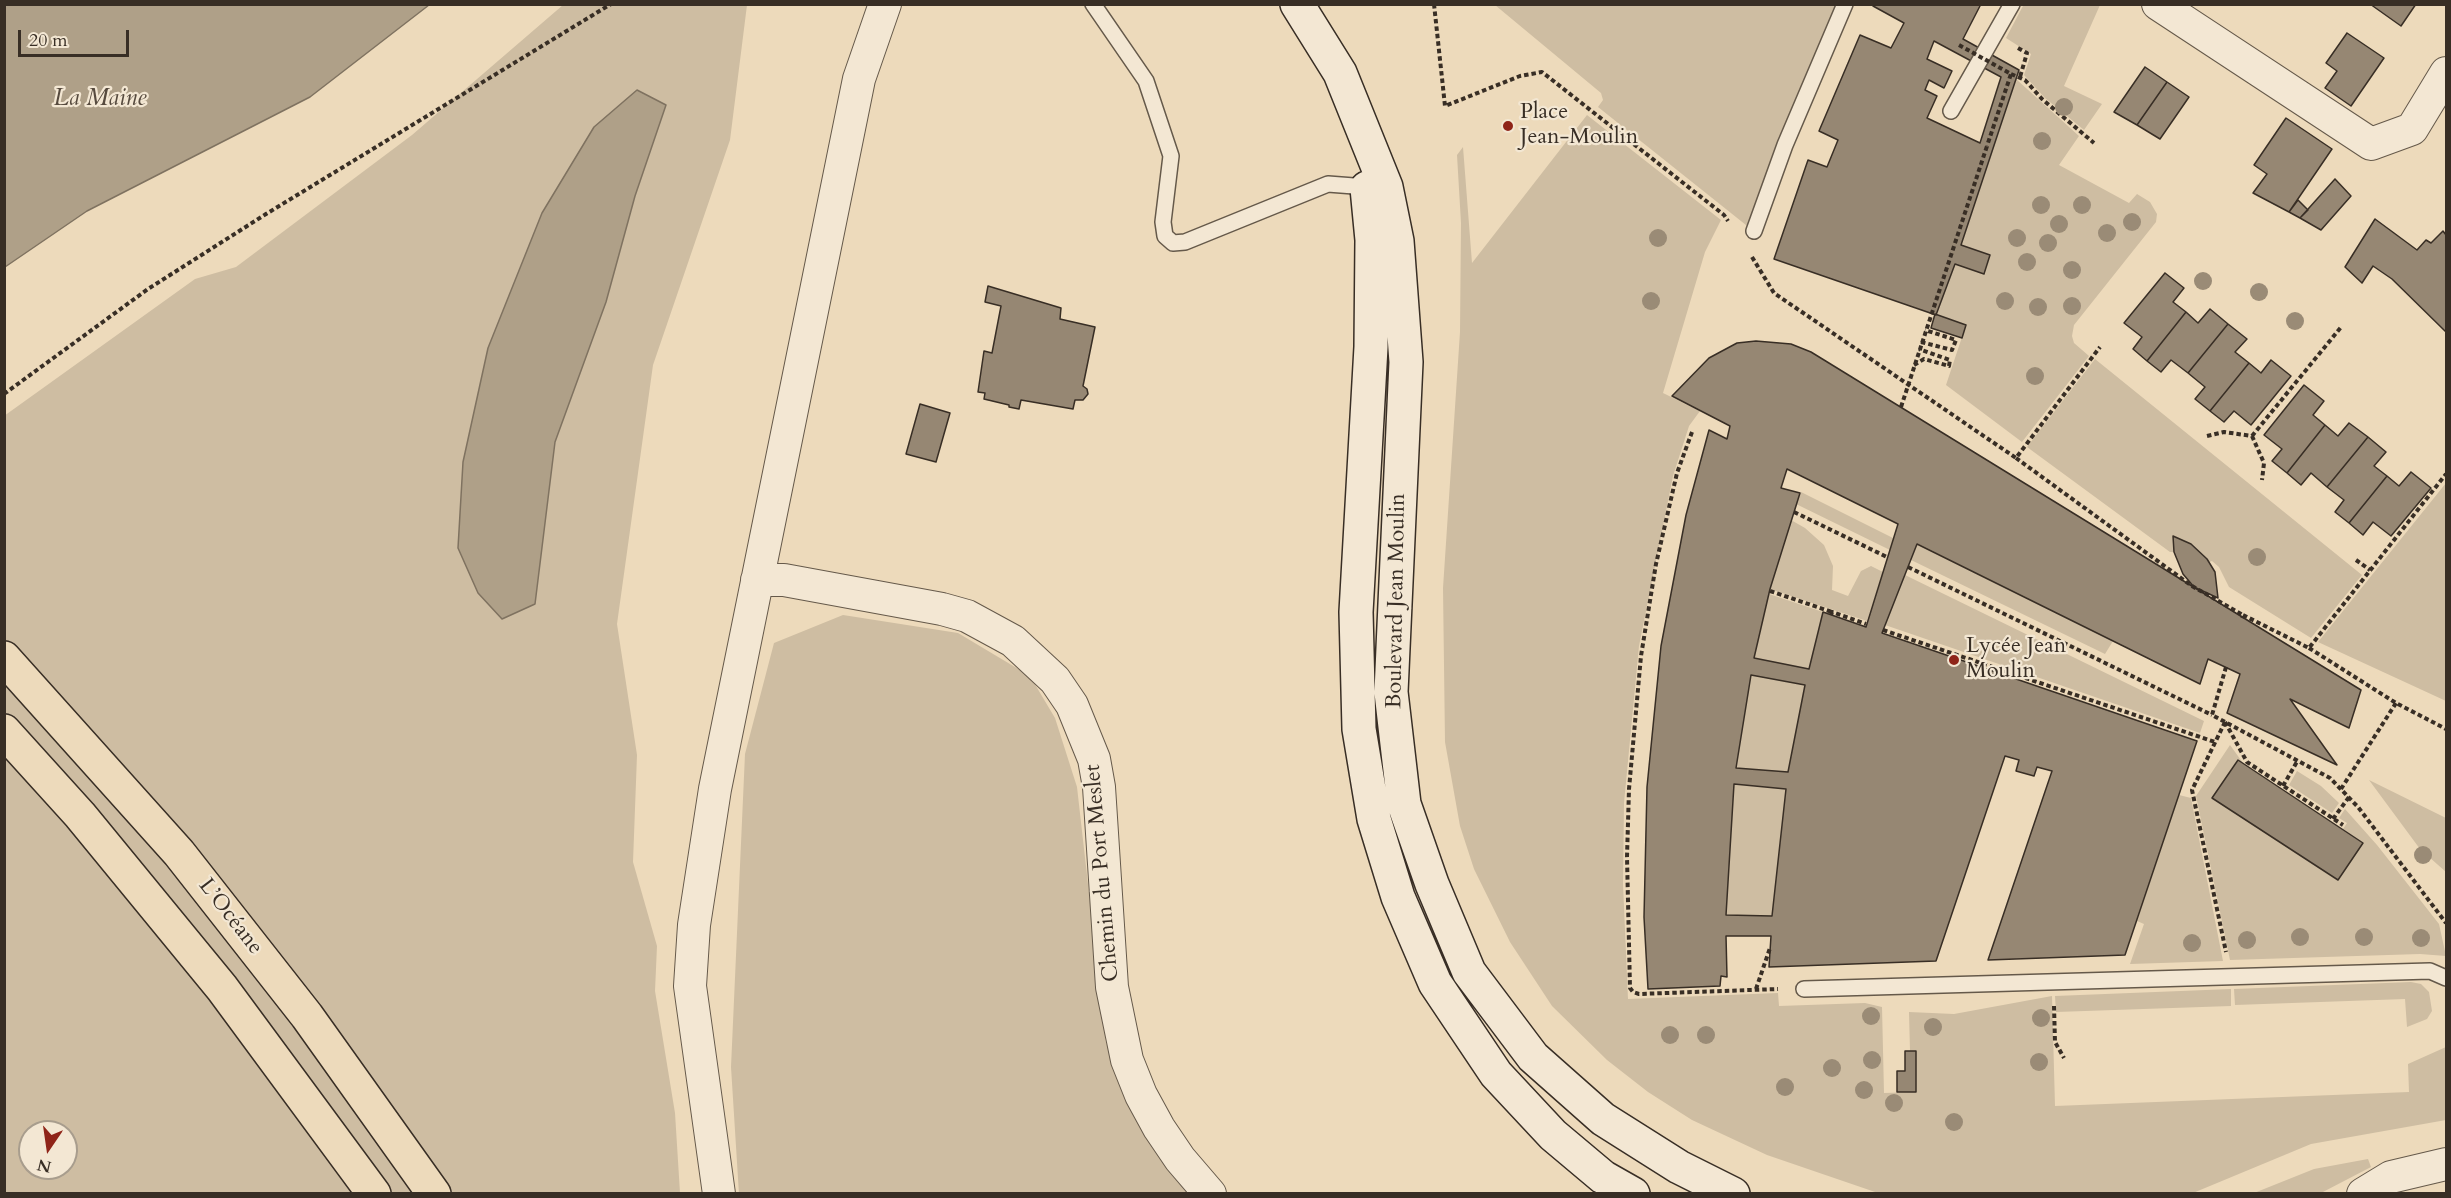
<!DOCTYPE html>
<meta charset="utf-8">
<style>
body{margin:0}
#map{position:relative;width:2451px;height:1198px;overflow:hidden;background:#eddabb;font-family:Cardo,serif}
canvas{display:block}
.frame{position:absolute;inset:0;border:6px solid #382e25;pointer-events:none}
.north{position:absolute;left:18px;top:1120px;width:60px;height:60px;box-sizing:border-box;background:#f3e7d3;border:2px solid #a89d8d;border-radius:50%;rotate:193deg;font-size:16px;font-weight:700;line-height:24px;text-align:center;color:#382e25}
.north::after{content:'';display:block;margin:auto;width:21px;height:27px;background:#8f2418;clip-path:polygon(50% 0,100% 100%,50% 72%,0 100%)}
.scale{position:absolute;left:18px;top:30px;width:111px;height:27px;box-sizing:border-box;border:3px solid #382e25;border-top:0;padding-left:8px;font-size:18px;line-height:21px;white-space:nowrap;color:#382e25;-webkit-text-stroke:4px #f3e7d3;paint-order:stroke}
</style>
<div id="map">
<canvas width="2451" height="1198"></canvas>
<div class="frame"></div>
<div class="north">N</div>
<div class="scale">20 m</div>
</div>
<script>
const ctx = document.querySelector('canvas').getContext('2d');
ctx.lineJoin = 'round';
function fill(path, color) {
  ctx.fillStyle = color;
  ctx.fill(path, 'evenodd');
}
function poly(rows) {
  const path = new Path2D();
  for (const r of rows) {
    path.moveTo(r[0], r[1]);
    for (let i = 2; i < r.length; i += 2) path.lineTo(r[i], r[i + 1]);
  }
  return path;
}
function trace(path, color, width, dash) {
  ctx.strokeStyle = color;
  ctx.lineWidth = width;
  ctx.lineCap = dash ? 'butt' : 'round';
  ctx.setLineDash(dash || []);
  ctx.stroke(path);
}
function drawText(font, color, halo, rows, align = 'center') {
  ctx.font = font + ' Cardo,serif';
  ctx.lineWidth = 4.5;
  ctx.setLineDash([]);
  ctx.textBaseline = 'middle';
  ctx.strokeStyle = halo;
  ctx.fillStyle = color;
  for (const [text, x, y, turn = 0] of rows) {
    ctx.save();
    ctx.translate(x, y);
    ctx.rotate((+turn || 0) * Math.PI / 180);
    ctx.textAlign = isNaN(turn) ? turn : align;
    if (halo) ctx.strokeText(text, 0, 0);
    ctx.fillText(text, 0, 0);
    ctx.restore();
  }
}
fill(poly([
 [2024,4,2100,5,2064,86,2102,104,2084,130,2045,98,2024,75,2031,54,2006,38],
 [563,5,747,5,730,140,653,365,617,624,637,755,633,862,657,946,655,991,675,1113,680,1193,5,1193,4,416,195,279,236,267,412,135],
 [666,105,635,196,606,302,555,442,535,604,463,462],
 [30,1132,66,1132,66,1168,30,1168],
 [1495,5,1852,5,1791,149,1761,237,1598,107,1603,100,1601,93],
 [2016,79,2079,136,2059,165,2129,203,2137,194,2150,202,2157,214,2156,222,2074,325,2072,336,2074,343,2089,356,2022,442,1946,385,1966,325,1936,315,1955,264,1985,274,1990,255,1961,245],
 [1587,115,1721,220,1705,252,1663,393,1700,411,1689,426,1673,476,1639,646,1624,803,1623,884,1628,999,1778,993,1779,1006,1865,1003,1882,1007,1884,1093,1916,1092,1916,1052,1910,1051,1909,1012,1954,1014,2052,996,2055,1106,2409,1092,2408,1064,2446,1047,2446,1120,2311,1144,2193,1193,1878,1193,1767,1155,1692,1120,1648,1092,1607,1060,1552,1006,1510,942,1474,869,1460,826,1445,742,1443,588,1460,332,1461,223,1457,155,1463,147,1472,263],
 [2095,359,2362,575,2311,638,2229,587,2219,567,2212,561,2209,562,2191,544,2174,536,2174,552,2170,552,2027,447],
 [2446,483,2446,701,2318,642],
 [1801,492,1893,538,1890,550,1796,504],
 [1791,520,1805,528,1824,545,1833,566,1832,590,1848,596,1861,571,1871,566,1883,572,1867,621,1770,589],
 [1917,544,2113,641,2105,654,1911,560],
 [1905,575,2204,721,2200,733,1885,625],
 [1769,594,1823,612,1809,669,1754,658],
 [843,615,958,633,1030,676,1055,718,1077,787,1106,1043,1164,1162,1197,1193,739,1194,731,1067,745,754,774,643],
 [1751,675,1805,685,1788,772,1736,768],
 [2230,745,2243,763,2237,760,2213,798,2337,880,2363,843,2343,829,2347,823,2339,818,2345,809,2377,845,2439,924,2446,956,2420,954,2230,960,2196,796],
 [2297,771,2321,786,2339,803,2332,813,2289,785],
 [2369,780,2446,818,2446,872,2420,849],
 [1734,784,1786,789,1772,916,1726,915],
 [2179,795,2191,798,2223,961,2130,964,2144,924,2137,921],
 [2411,982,2421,984,2429,992,2432,1011,2427,1019,2407,1027,2405,999,2235,1005,2234,989],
 [2231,989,2231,1006,2056,1012,2055,996],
 [2368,1159,2371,1167,2321,1193,2254,1193,2314,1169]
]), '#cebda2');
const water = poly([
 [5,4,429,4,429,5,310,97,87,211,5,267,5,4],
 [637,90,666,105,635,196,606,302,555,442,535,604,502,619,478,593,458,548,463,462,488,348,542,213,594,127,637,90]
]);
fill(water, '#afa088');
trace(water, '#7f7260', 1.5);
const building = poly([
 [1874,4,1981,4,1963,39,2019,70,1961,245,1990,255,1984,274,1955,264,1936,315,1774,259,1808,160,1827,167,1838,140,1819,131,1860,35,1891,48,1904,23,1873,6,1874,4],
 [1934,41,2001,77,1980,143,1927,118,1937,96,1925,90,1929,80,1944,88,1952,71,1927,59,1934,41],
 [2370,4,2416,4,2401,26,2370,4],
 [2347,33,2384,58,2351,106,2325,88,2337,71,2326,63,2347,33],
 [2145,67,2167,82,2137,125,2114,112,2145,67],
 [2167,82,2189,97,2160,139,2137,125,2167,82],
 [2286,118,2332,149,2289,212,2253,193,2267,174,2254,165,2286,118],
 [2335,179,2351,196,2321,230,2300,218,2335,179],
 [2298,200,2308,210,2300,218,2289,212,2298,200],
 [2375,219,2417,250,2426,240,2431,243,2443,231,2446,235,2446,332,2392,279,2373,266,2362,283,2345,267,2375,219],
 [2165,273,2184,288,2173,302,2186,312,2147,361,2133,349,2142,337,2124,323,2165,273],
 [988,286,1061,308,1060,319,1095,327,1083,386,1087,389,1088,394,1083,400,1075,400,1073,409,1021,400,1019,409,1009,407,1009,405,984,399,985,393,978,392,984,351,992,353,1001,306,985,302,988,286],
 [2210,309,2228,324,2188,373,2171,360,2161,372,2147,361,2186,312,2198,323,2210,309],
 [1935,314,1966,325,1962,338,1931,328,1935,314],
 [2228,324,2247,339,2235,352,2249,363,2210,411,2195,399,2205,387,2188,373,2228,324],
 [1756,341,1791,344,1811,352,2361,690,2349,728,2290,699,2337,765,2227,713,2240,674,2208,659,2200,684,1917,544,1882,633,2197,741,2125,955,1988,960,2052,771,2037,767,2034,776,2016,771,2019,760,2005,756,1936,961,1769,967,1771,936,1726,936,1727,977,1721,976,1720,986,1648,989,1644,917,1647,787,1661,646,1686,515,1709,430,1727,439,1730,426,1672,396,1709,358,1737,343,1756,341],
 [1787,469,1898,524,1866,627,1823,612,1809,669,1754,658,1770,589,1800,493,1781,488,1787,469],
 [1751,675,1805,685,1788,772,1736,768,1751,675],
 [1734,784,1786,789,1772,916,1726,915,1734,784],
 [2271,360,2291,376,2251,425,2234,411,2224,422,2210,411,2249,363,2261,373,2271,360],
 [2304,385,2324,401,2313,415,2325,425,2287,473,2272,461,2282,449,2264,435,2304,385],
 [920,404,950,413,936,462,906,454,920,404],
 [2349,423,2368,437,2327,487,2311,473,2301,485,2287,473,2325,425,2338,436,2349,423],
 [2368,437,2386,452,2374,466,2387,476,2349,523,2335,512,2344,500,2327,487,2368,437],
 [2411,472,2431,488,2391,536,2373,522,2363,535,2349,523,2387,476,2399,486,2411,472],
 [2173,536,2191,544,2207,559,2215,572,2218,598,2194,587,2183,574,2174,552,2173,536],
 [2238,760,2363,843,2338,880,2212,798,2238,760],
 [1905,1051,1916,1051,1916,1092,1897,1092,1897,1071,1905,1071,1905,1051]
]);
fill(building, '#968773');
trace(building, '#382e25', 1.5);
const lane = poly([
 [1093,4,1146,81,1171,156,1163,222,1165,236,1173,243,1185,242,1328,184,1367,187],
 [1951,111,2012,4],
 [1754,231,1785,145,1845,4],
 [1804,989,2430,971,2446,978]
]);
const street = poly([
 [2158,4,2371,144,2412,129,2446,73],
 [757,580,784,580,942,609,967,616,1013,641,1055,680,1072,705,1094,759,1099,787,1112,987,1127,1060,1141,1095,1159,1128,1180,1159,1210,1194],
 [719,1194,690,986,694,925,715,789,859,79,885,4],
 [2363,1194,2391,1177,2446,1164]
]);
const secondary = poly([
 [1297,4,1340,73,1386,187,1397,241,1406,362,1391,692,1404,804,1432,884,1469,972,1533,1057,1603,1119,1679,1167,1733,1194],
 [1367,188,1372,240,1371,347,1356,612,1359,729,1374,819,1398,897,1435,983,1496,1074,1553,1135,1603,1177,1633,1194]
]);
const highway = poly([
 [4,658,179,853,307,1016,434,1194],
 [4,731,80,815,222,988,374,1194]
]);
trace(lane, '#65594a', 18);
trace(street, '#65594a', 34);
trace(secondary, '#382e25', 36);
trace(highway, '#382e25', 36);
trace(poly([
 [1434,4,1445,106,1520,76,1542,72,1724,215,1728,221],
 [2018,48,2027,53,2020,77],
 [2011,74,2025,80,2042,99,2094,143],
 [1752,257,1774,293,2016,458,2100,347],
 [1921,342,1952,350,1956,340,1925,330],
 [1914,365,1924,359,1949,366,1950,360,1919,349],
 [4,394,148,289,266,214,611,4],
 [1901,407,1987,146],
 [1692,432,1677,473,1656,564,1641,656,1629,789,1627,857,1630,988,1633,992,1639,994,1778,989],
 [2207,436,2224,432,2252,436],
 [2252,436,2342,326],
 [2252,436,2264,463,2262,480],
 [2016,458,2192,586,2243,615,2242,618],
 [1794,512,1887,557],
 [2356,560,2370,570],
 [1908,567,2212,715],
 [1770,591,1832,612],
 [1831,615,1832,612,1866,624],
 [2243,615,2309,648,2446,474],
 [1883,630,2215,742],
 [2309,648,2396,703,2446,729],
 [2226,667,2212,715,2330,778,2358,807,2446,923],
 [2225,722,2192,790,2226,952],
 [2225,722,2247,762,2343,825],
 [2283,786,2298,760],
 [2341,789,2396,703],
 [2333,819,2349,797],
 [1756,989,1770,948],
 [2054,1006,2055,1042,2064,1058]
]), '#382e25', 4, [4.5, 3]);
trace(lane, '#f3e7d3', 15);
trace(street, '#f3e7d3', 32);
trace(secondary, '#f3e7d3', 33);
trace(highway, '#eddabb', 33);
trace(poly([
 [1959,45,2011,74,1987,146]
]), '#382e25', 4, [4.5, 3]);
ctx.fillStyle = '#9a8b76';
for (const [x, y] of [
 [2064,107],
 [2042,141],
 [2041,205],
 [2082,205],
 [2132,222],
 [2059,224],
 [2107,233],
 [1658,238],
 [2017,238],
 [2048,243],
 [2027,262],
 [2072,270],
 [2203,281],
 [2259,292],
 [1651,301],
 [2005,301],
 [2072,306],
 [2038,307],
 [2295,321],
 [2035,376],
 [2257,557],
 [2423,855],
 [2300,937],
 [2364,937],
 [2421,938],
 [2247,940],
 [2192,943],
 [1871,1016],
 [2041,1018],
 [1933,1027],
 [1670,1035],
 [1706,1035],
 [1872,1060],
 [2039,1062],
 [1832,1068],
 [1785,1087],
 [1864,1090],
 [1894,1103],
 [1954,1122]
]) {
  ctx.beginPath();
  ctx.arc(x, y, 9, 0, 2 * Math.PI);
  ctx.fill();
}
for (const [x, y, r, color] of [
 [1508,126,6,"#8f2418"],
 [1954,660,6,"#8f2418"]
]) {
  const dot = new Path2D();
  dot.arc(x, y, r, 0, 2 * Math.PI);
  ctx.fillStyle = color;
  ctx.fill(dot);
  trace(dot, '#f3e7d3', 2);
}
drawText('22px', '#382e25', '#f3e7d3', [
 ["Place",1520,113],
 ["Jean-Moulin",1520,138],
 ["Lycée Jean",1966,647],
 ["Moulin",1966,672]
], 'left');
drawText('22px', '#382e25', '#f3e7d3', [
 ["Boulevard Jean Moulin",1397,601,-89],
 ["Chemin du Port Meslet",1103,873,-95],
 ["L’Océane",230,917,52]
]);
drawText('italic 24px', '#564a3e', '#f3e7d3', [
 ["La Maine",100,99]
]);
</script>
